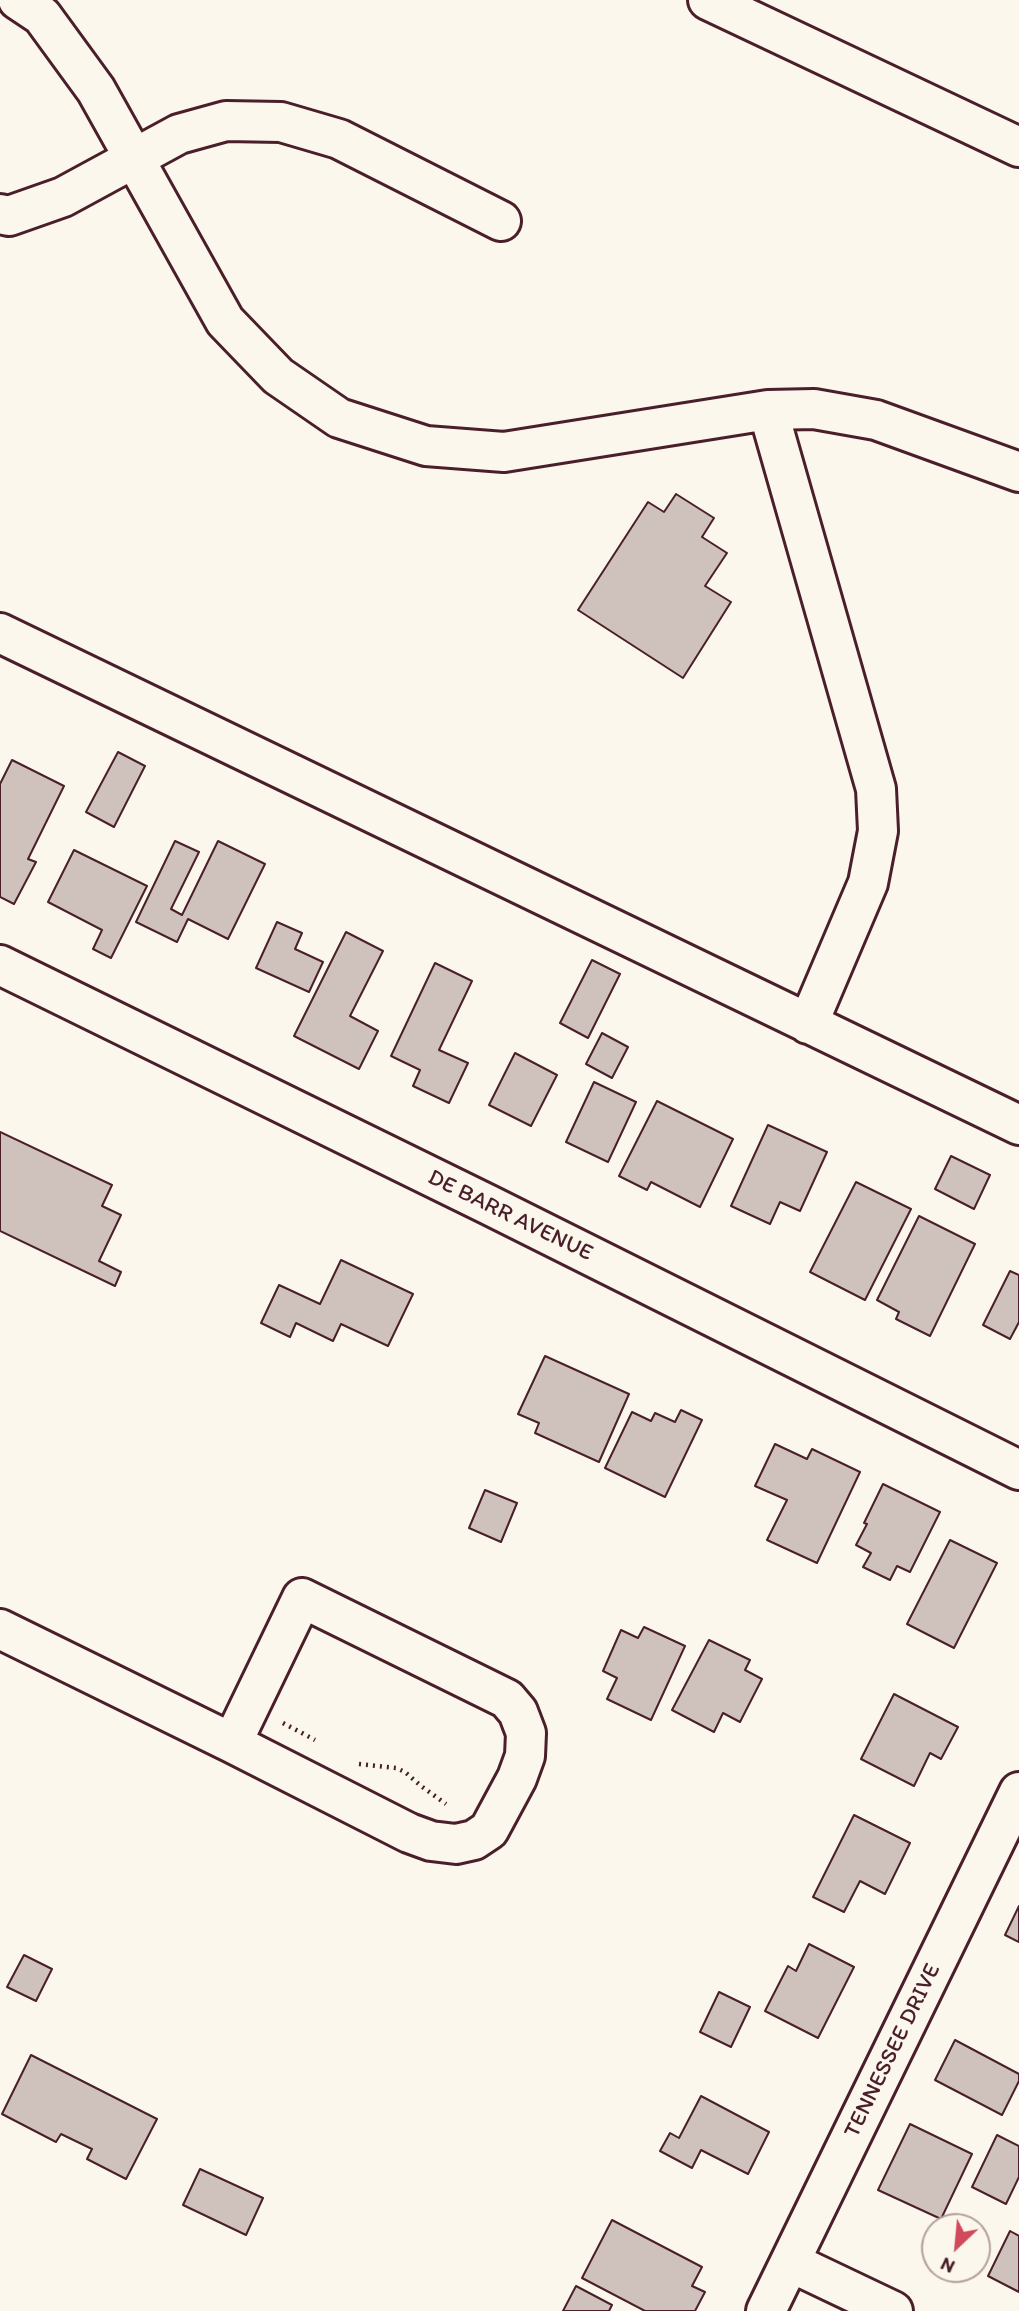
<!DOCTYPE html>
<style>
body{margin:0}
#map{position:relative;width:1019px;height:2311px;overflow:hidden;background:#fbf7ec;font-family:Itim,sans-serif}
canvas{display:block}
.north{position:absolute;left:921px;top:2213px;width:70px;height:70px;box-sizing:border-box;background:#fbf7ec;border:2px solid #b4a19f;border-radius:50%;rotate:206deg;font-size:19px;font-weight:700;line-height:28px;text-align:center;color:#4a1f2b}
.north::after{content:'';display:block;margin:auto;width:24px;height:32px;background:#d1495b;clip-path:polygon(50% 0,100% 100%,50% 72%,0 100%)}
</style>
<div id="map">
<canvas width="1019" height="2311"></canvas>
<div class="north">N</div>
</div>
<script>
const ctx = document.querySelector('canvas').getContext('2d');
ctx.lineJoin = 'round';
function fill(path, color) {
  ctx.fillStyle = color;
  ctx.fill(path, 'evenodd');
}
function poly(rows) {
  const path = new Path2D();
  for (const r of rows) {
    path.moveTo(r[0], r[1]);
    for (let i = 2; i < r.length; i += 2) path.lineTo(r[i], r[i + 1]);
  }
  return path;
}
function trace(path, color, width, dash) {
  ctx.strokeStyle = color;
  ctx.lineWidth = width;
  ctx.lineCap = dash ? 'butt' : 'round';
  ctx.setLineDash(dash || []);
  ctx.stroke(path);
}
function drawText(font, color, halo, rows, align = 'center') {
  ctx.font = font + ' Itim,sans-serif';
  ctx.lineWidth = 7;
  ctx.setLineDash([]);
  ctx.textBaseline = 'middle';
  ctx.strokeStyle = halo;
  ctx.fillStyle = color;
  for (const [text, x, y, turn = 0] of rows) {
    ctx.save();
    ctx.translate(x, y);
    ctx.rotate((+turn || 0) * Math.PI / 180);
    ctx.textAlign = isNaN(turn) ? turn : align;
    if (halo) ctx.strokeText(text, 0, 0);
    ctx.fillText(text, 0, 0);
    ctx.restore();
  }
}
const building = poly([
 [676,494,714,518,702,537,727,553,705,586,731,602,683,678,578,610,648,502,664,512,676,494],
 [118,752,145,766,114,827,86,812,118,752],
 [12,760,64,786,28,859,36,862,14,904,0,897,0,784,12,760],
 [175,841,199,852,171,909,182,915,218,841,265,864,228,939,188,919,177,942,136,922,175,841],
 [74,850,147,886,111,958,93,949,102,930,48,902,74,850],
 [277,922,302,933,295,949,323,962,309,992,256,968,277,922],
 [346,932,383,951,350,1016,378,1031,359,1069,294,1036,346,932],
 [592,960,620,974,588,1038,560,1023,592,960],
 [435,963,472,981,439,1050,468,1063,449,1103,413,1086,420,1070,391,1056,435,963],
 [602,1033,628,1047,612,1078,586,1064,602,1033],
 [515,1053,557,1075,531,1126,489,1105,515,1053],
 [594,1082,636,1102,608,1162,566,1142,594,1082],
 [657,1101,733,1139,700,1207,651,1182,647,1190,619,1176,657,1101],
 [768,1125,827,1152,800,1211,780,1202,770,1224,731,1206,768,1125],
 [0,1132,112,1185,102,1206,121,1215,99,1261,121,1272,115,1286,0,1231,0,1132],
 [951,1156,990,1175,974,1209,935,1189,951,1156],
 [856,1182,911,1209,865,1300,810,1272,856,1182],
 [919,1216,975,1244,930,1336,896,1319,899,1312,877,1300,919,1216],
 [341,1260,413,1294,388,1346,341,1324,333,1341,296,1323,290,1337,261,1323,279,1285,320,1304,341,1260],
 [1010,1271,1019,1275,1019,1322,1010,1339,983,1325,1010,1271],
 [545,1356,629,1394,599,1462,535,1433,539,1423,518,1414,545,1356],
 [681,1410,702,1420,665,1497,605,1468,632,1412,651,1421,655,1413,675,1422,681,1410],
 [775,1444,807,1459,812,1449,860,1472,817,1563,767,1540,787,1500,755,1486,775,1444],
 [883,1484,940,1512,910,1572,897,1566,890,1580,863,1567,871,1553,856,1545,867,1524,864,1523,883,1484],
 [485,1490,517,1503,501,1542,469,1528,485,1490],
 [950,1540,997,1563,954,1648,907,1624,950,1540],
 [644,1627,685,1646,651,1720,607,1699,617,1678,603,1671,621,1630,638,1638,644,1627],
 [709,1640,750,1660,745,1670,762,1679,740,1722,723,1713,714,1732,672,1710,709,1640],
 [894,1694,958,1727,941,1759,930,1753,914,1786,861,1759,894,1694],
 [854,1815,910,1843,885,1894,860,1881,844,1912,813,1897,854,1815],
 [1019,1906,1019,1942,1005,1935,1019,1906],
 [809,1944,854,1967,818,2038,765,2011,788,1966,796,1971,809,1944],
 [24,1955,52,1969,36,2001,7,1987,24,1955],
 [719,1992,750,2007,731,2047,700,2032,719,1992],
 [955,2040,1019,2074,1019,2081,1002,2115,935,2080,955,2040],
 [31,2055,157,2119,126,2179,87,2159,92,2149,61,2134,56,2142,2,2114,31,2055],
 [701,2096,769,2132,748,2174,701,2150,692,2168,660,2151,670,2133,679,2138,701,2096],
 [910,2124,972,2154,941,2219,878,2190,910,2124],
 [997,2135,1019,2146,1019,2177,1006,2204,972,2187,997,2135],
 [200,2169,263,2198,246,2235,183,2205,200,2169],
 [612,2220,702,2267,692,2286,705,2292,695,2311,645,2311,582,2278,612,2220],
 [1010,2231,1019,2236,1019,2292,988,2276,1010,2231],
 [576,2286,612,2305,609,2311,563,2311,576,2286]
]);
fill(building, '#cfc2bc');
trace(building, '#4a1f2b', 2);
const minor = poly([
 [18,0,42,16,96,90,225,321,278,376,339,418,426,446,504,452,768,410,814,409,876,420,1019,472],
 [708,0,1019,147],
 [0,214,9,216,63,197,179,134,226,121,281,122,339,139,501,221],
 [768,410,876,789,878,831,868,883,808,1024],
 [0,633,1019,1125],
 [0,965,489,1205,1019,1470],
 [0,1629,232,1743,409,1833,431,1841,456,1844,474,1840,489,1830,517,1778,525,1756,526,1733,518,1712,507,1699,302,1598,232,1743],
 [790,2262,893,2311],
 [766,2311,1019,1792]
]);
trace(minor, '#4a1f2b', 44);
trace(poly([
 [283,1723,315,1740],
 [359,1764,396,1768,405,1772,421,1786,446,1804]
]), '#4a1f2b', 4.5, [2, 5]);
trace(minor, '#fbf7ec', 38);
drawText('23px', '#4a1f2b', '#fbf7ec', [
 ["DE BARR AVENUE",510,1216,26],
 ["TENNESSEE DRIVE",893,2051,-64]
]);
</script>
